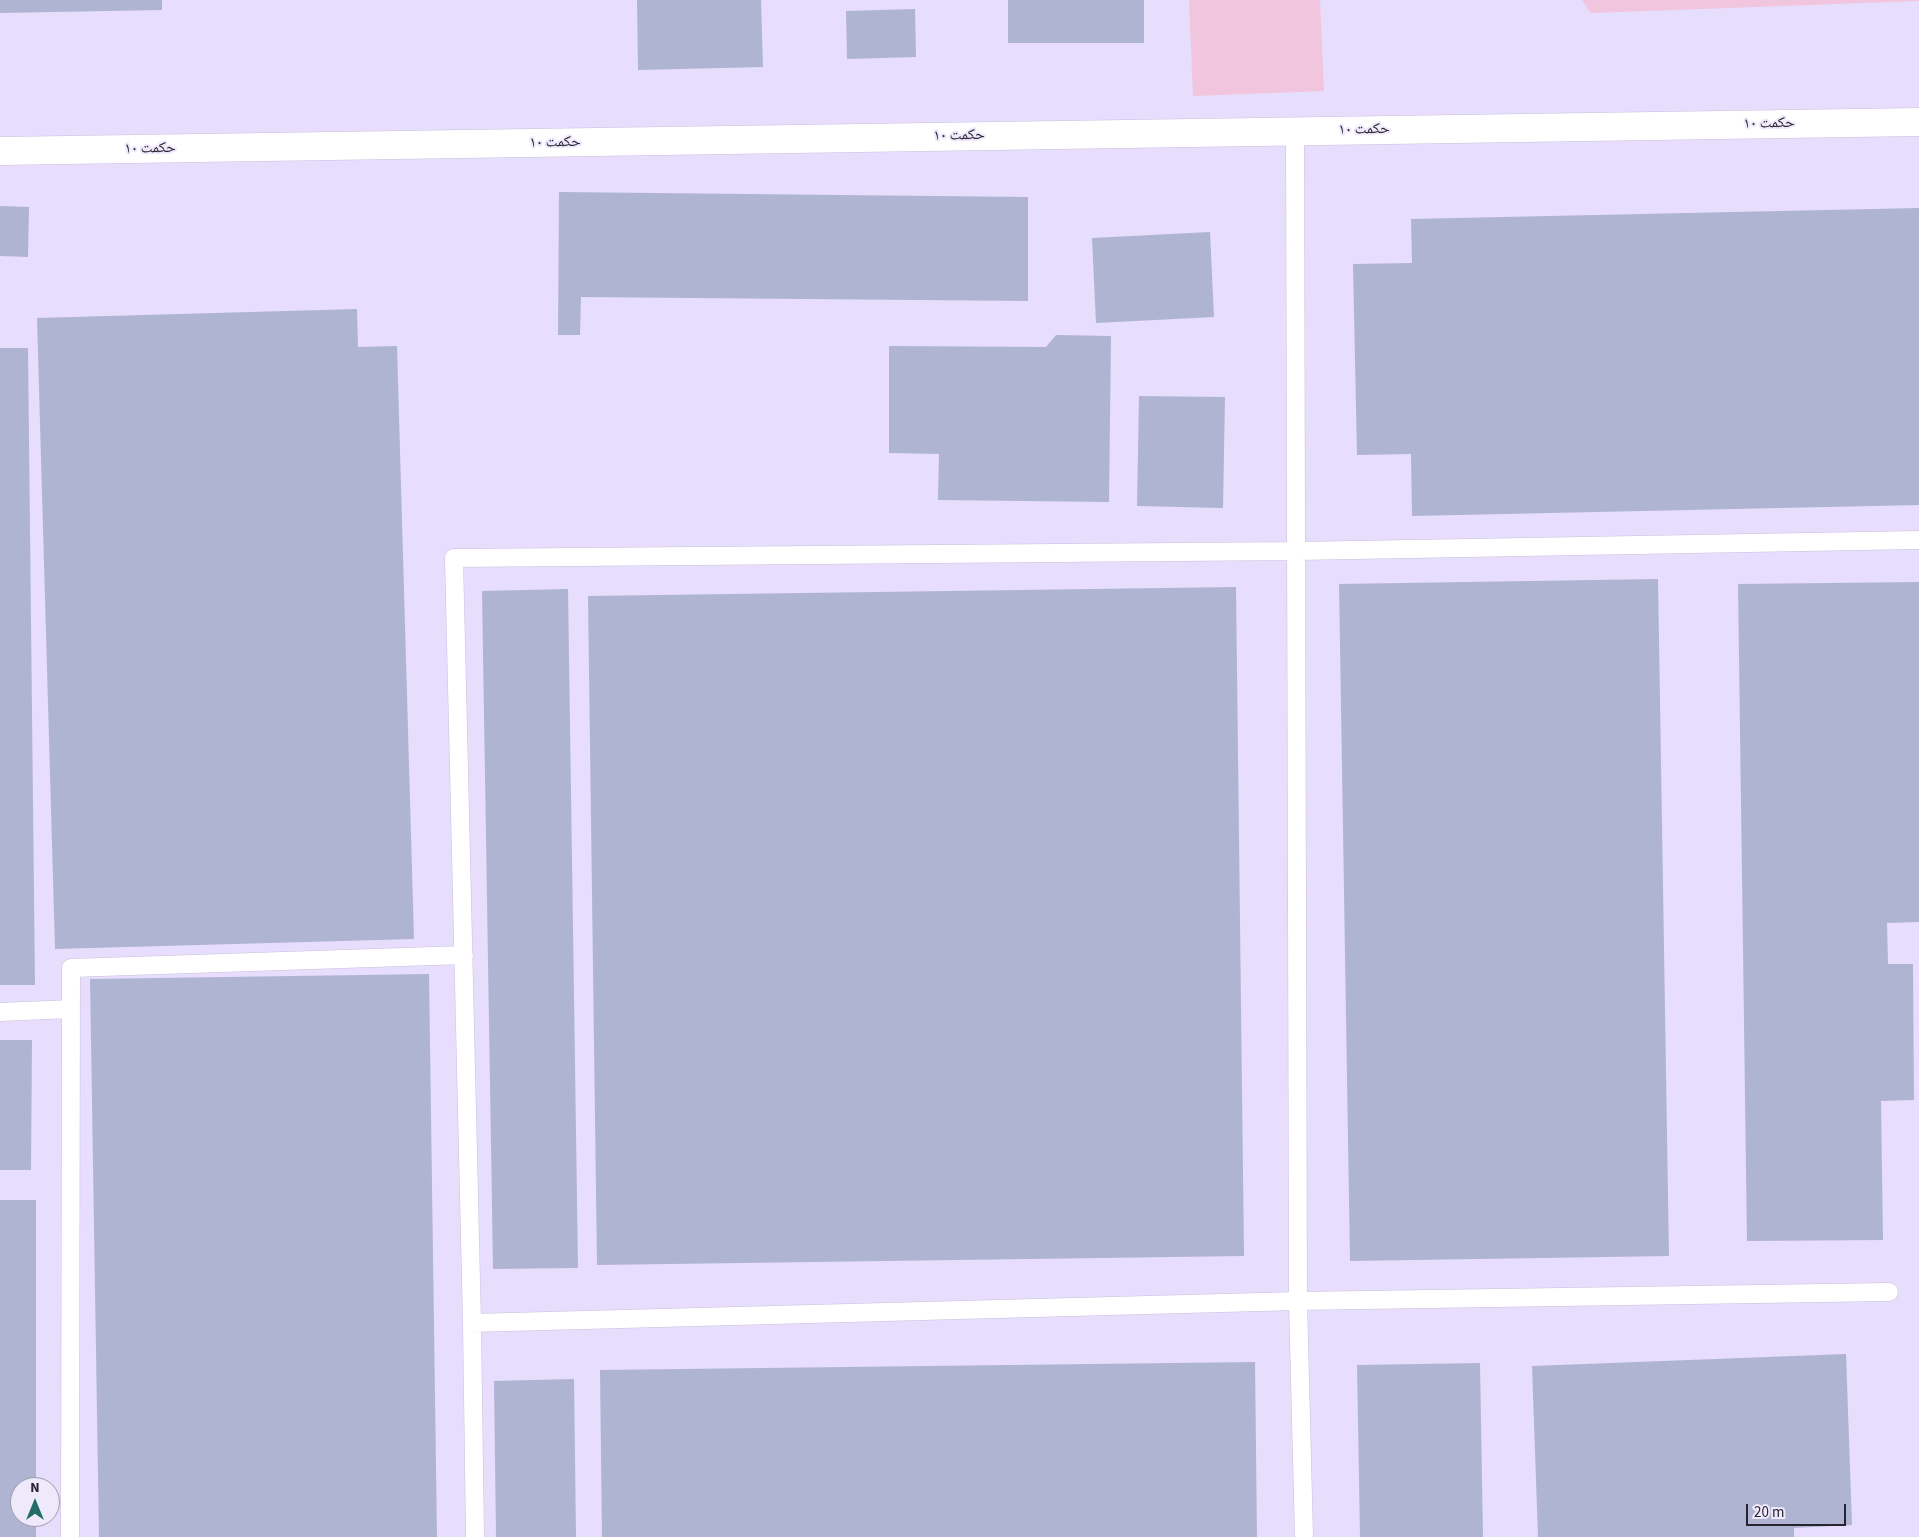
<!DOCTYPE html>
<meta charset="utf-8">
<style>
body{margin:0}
#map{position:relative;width:1919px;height:1537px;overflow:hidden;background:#efe9fc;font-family:"Source Sans 3",sans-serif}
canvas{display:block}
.north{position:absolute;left:10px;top:1477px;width:50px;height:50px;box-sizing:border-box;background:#efe9fc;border:1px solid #9f9aaa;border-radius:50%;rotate:0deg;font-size:14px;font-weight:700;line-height:20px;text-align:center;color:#28242f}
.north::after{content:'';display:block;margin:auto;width:18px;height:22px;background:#236d68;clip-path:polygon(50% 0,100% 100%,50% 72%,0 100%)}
.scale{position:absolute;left:1746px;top:1504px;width:100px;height:22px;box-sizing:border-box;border:2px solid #28242f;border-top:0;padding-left:6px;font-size:15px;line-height:18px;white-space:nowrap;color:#28242f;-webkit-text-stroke:4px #efe9fc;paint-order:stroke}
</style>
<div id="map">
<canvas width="1919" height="1537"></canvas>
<div class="north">N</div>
<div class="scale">20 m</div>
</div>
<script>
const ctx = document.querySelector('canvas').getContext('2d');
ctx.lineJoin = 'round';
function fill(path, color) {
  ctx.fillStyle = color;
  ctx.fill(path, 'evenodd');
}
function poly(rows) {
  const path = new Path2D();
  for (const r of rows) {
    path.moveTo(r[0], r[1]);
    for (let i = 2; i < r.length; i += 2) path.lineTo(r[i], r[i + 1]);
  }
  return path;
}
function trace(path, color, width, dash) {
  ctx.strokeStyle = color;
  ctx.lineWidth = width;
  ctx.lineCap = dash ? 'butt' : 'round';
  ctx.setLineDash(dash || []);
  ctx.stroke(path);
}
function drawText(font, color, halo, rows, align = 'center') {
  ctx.font = font + ' "Source Sans 3","Noto Naskh Arabic",sans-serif';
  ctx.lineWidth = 4;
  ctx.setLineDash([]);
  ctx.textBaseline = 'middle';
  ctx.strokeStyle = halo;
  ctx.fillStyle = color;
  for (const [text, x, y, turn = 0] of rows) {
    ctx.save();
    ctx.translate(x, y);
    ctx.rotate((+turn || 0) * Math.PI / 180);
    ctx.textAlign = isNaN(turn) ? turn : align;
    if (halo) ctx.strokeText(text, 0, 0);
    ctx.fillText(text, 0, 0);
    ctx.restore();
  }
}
fill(poly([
 [0,0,1919,0,1919,1537,0,1537],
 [20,1487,50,1487,50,1517,20,1517]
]), '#e7ddfc');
fill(poly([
 [1189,0,1320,0,1324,91,1193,96],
 [1582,0,1919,0,1919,1,1591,13]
]), '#f0c5dd');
fill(poly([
 [0,0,162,0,162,10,0,13],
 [637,0,761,0,763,67,638,70],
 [1008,0,1144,0,1144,43,1008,43],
 [915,9,916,57,847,59,846,11],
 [559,192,1028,197,1028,301,581,297,580,335,558,335],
 [0,206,29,207,28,257,0,256],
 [1919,208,1919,505,1412,516,1411,454,1357,455,1353,264,1412,263,1411,219],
 [1210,232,1214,317,1096,323,1092,238],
 [357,309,358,347,397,346,414,939,55,949,37,318],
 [1056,335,1111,336,1109,502,938,500,939,454,889,453,889,346,1046,347],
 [0,348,28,348,35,985,0,985],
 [1139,396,1225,397,1223,508,1137,506],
 [1658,579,1669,1256,1350,1261,1339,584],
 [1919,582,1919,922,1887,923,1888,964,1913,964,1914,1100,1881,1101,1883,1240,1747,1241,1738,584],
 [1236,587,1244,1256,597,1265,588,596],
 [568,589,578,1268,493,1269,482,591],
 [429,974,437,1537,99,1537,90,979],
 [0,1040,32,1040,31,1170,0,1170],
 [0,1200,36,1200,36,1487,20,1487,20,1517,36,1517,36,1537,0,1537],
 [1846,1354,1852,1525,1794,1528,1794,1537,1538,1537,1532,1366],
 [1255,1362,1257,1537,602,1537,600,1370],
 [1480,1363,1483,1537,1360,1537,1357,1365],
 [574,1379,576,1537,496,1537,494,1381]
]), '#afb4d2');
const lane = poly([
 [1295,131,1298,1301,1304,1537],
 [0,1012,71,1009],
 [472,1323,454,558,1297,551,1919,540],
 [70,1537,71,968,464,955],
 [475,1537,472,1323,1298,1301,1889,1292]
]);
const secondary = poly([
 [0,151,1919,122]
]);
trace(lane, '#c9c0dd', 19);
trace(secondary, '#c9c0dd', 29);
trace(lane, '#fff', 18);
trace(secondary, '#fff', 28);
drawText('15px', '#28242f', '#efe9fc', [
 ["حکمت ۱۰",1769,124,-1],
 ["حکمت ۱۰",1364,130,-1],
 ["حکمت ۱۰",959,136,-1],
 ["حکمت ۱۰",555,143,-1],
 ["حکمت ۱۰",150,149,-1]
]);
</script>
